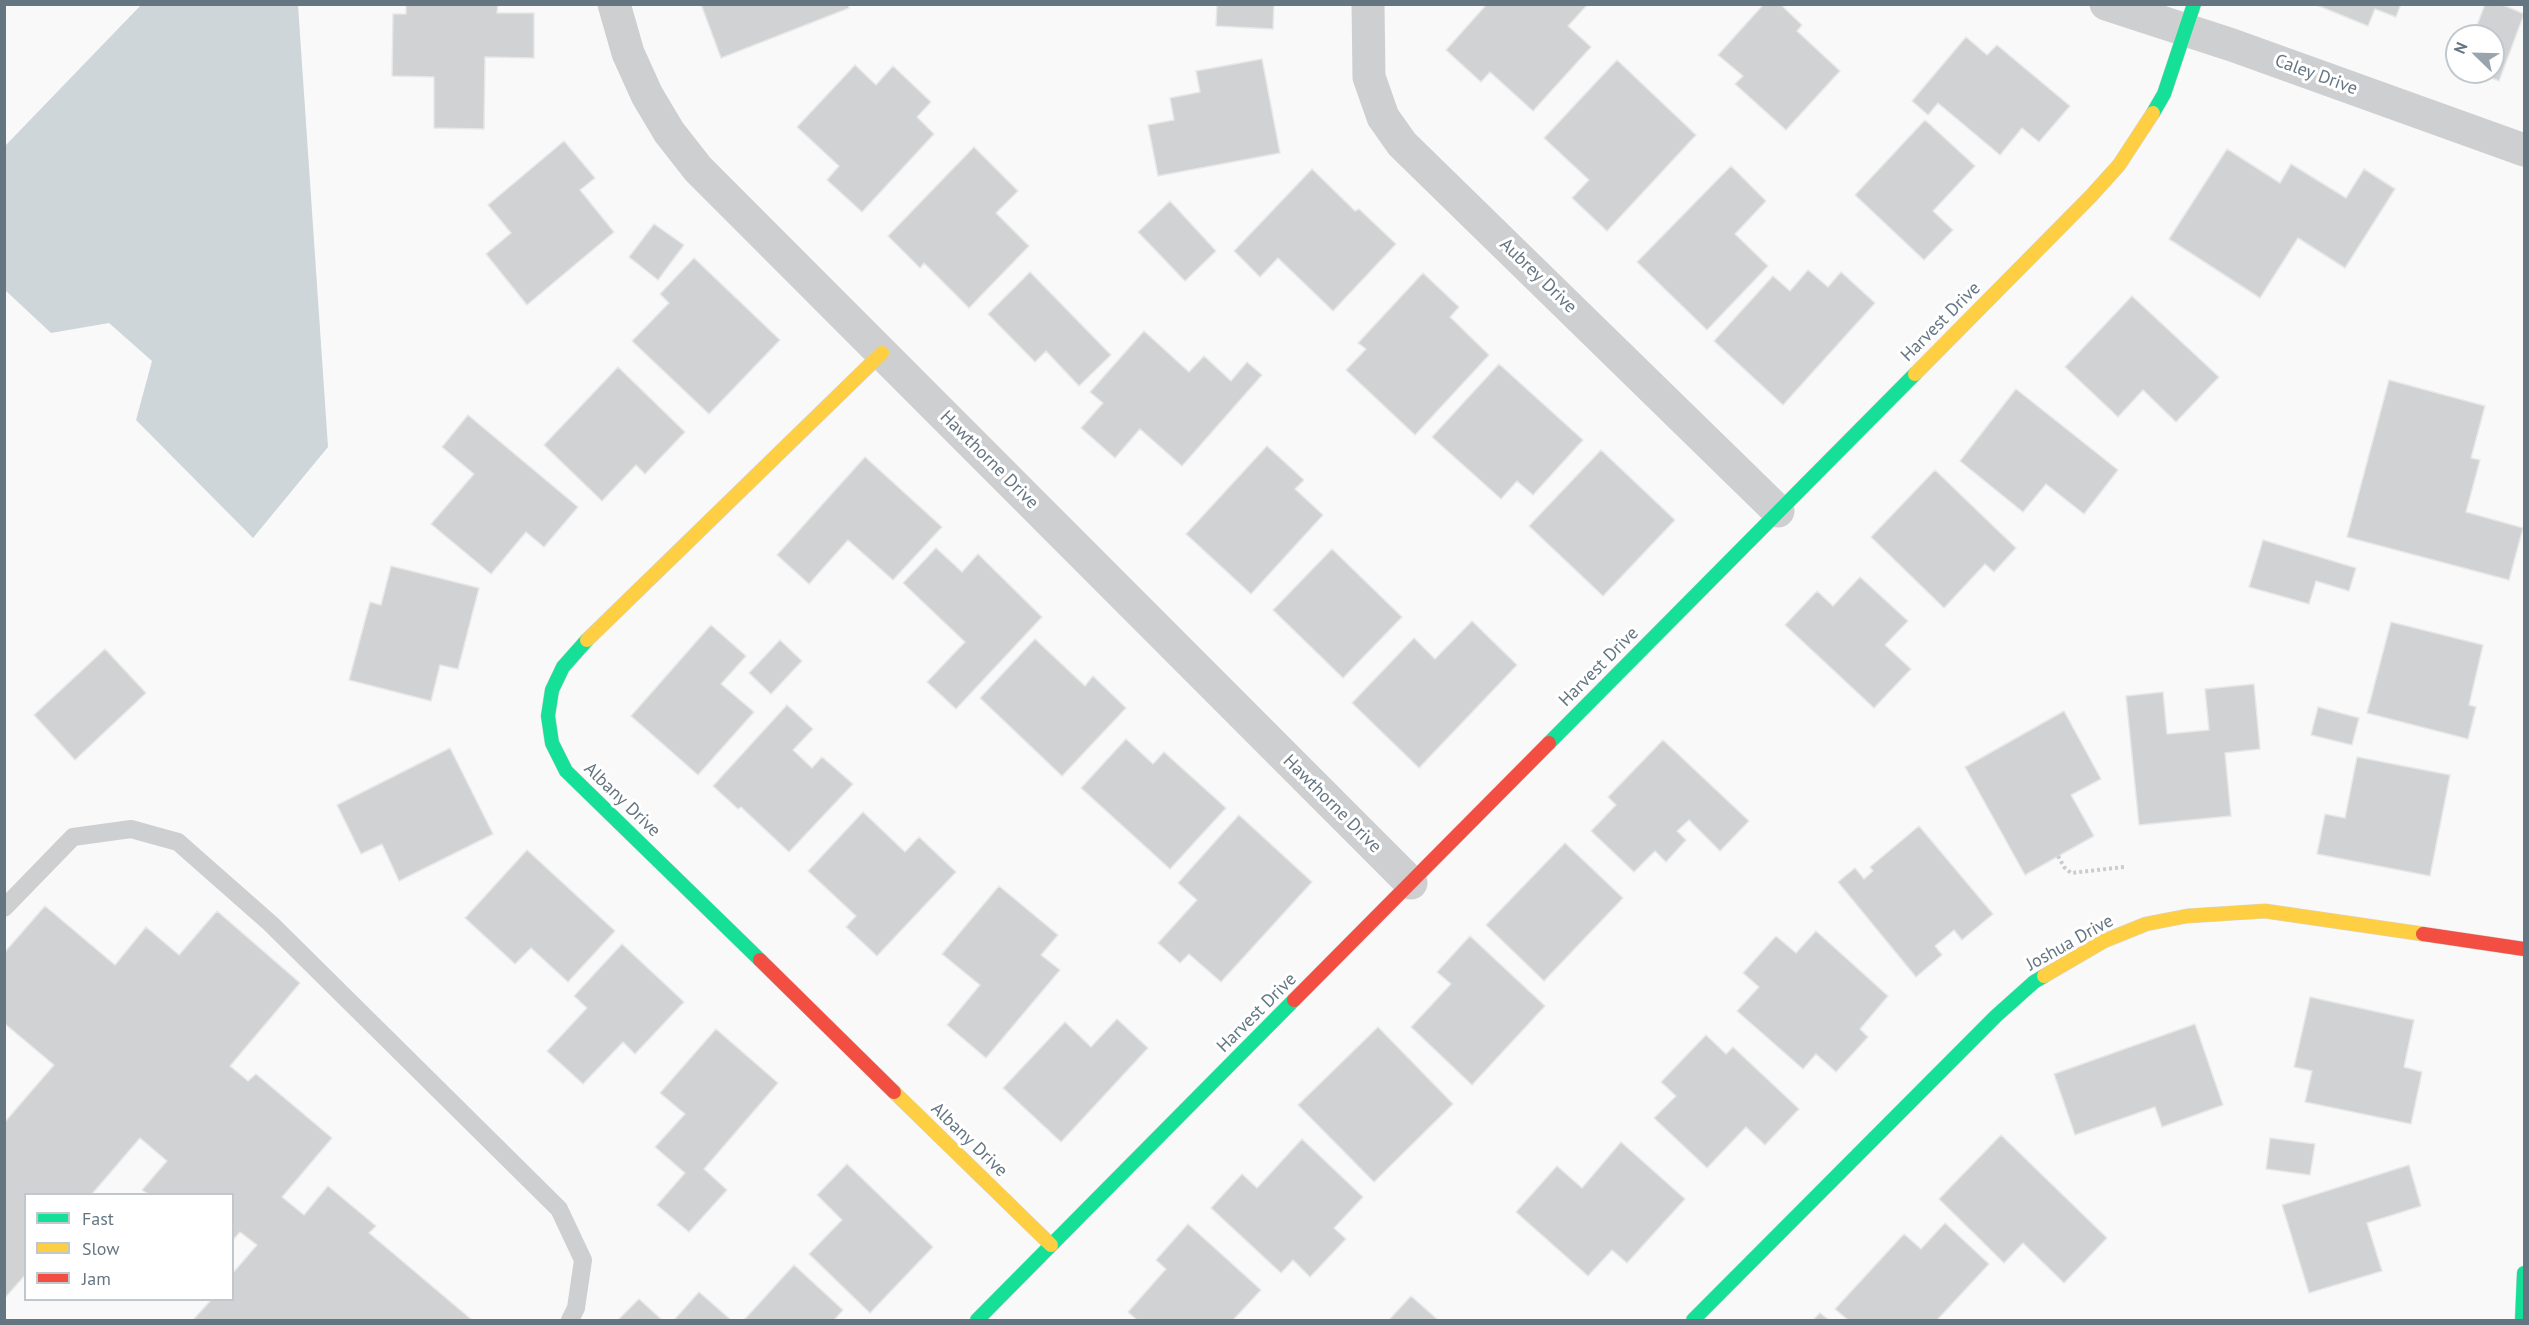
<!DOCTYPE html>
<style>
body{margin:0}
#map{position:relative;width:2529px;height:1325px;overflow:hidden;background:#f9f9f9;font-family:"PT Sans",sans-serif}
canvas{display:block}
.frame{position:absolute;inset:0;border:6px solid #657683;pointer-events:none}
.legend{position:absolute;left:24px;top:1193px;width:210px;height:108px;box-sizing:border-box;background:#fff;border:2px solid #c1c8cd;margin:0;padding:8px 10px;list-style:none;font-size:18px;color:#657683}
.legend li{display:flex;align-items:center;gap:12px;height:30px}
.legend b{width:30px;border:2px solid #c1c8cd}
.north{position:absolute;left:2445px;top:24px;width:60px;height:60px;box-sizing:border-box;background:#fff;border:2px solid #c1c8cd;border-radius:50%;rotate:293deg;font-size:16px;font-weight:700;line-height:24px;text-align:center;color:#657683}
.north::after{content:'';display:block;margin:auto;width:21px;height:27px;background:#99a4ac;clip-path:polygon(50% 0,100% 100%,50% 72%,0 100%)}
</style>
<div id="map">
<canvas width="2529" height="1325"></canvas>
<div class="frame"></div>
<ul class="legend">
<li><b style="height:8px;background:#16e098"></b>Fast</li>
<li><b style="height:8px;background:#ffcf43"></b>Slow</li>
<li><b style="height:8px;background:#f24e42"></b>Jam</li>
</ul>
<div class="north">N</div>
</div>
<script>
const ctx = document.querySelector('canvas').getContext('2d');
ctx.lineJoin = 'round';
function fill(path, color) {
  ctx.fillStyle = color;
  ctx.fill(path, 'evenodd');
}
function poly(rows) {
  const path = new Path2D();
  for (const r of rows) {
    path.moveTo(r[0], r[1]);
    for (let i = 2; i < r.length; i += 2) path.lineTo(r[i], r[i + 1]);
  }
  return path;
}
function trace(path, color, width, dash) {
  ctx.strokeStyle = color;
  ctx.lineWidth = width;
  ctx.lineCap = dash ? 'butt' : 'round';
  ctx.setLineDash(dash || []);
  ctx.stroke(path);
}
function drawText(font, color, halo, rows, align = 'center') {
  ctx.font = font + ' "PT Sans",sans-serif';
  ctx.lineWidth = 6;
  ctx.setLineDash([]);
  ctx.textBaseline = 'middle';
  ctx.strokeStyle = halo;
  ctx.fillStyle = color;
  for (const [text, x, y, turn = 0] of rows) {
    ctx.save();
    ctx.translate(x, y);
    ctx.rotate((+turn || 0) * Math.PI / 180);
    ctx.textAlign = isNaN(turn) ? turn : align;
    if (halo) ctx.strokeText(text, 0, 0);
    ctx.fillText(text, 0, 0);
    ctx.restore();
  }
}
fill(poly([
 [141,5,298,5,328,447,253,538,136,420,152,361,109,323,51,333,5,290,5,146]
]), '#ced6d9');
const building = poly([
 [406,4,498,4,497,13,534,13,534,58,485,57,484,129,434,128,434,77,392,76,393,14,406,14,406,4],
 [701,4,848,4,849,8,721,58,701,4],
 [1217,4,1274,4,1273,29,1216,26,1217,4],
 [1487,4,1588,4,1568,26,1591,47,1533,111,1490,72,1481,82,1446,50,1487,4],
 [1764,4,1780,4,1802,25,1797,31,1840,71,1786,130,1735,84,1743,76,1718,55,1764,4],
 [2314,4,2401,4,2396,17,2375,9,2368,26,2314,4],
 [2485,4,2501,4,2524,14,2499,81,2476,72,2493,72,2493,36,2473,36,2485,4],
 [1966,37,1987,55,1997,45,2070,106,2039,142,2022,128,2000,155,1938,103,1928,115,1912,101,1966,37],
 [1262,59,1280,153,1158,176,1148,125,1174,120,1170,98,1200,92,1196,71,1262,59],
 [1617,60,1696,135,1607,231,1572,198,1589,180,1544,138,1617,60],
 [855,65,876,85,893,66,931,102,917,117,934,134,862,212,827,180,839,166,797,127,855,65],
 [1925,120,1975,166,1933,211,1953,230,1924,260,1855,195,1925,120],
 [564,141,595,178,580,190,614,232,527,305,486,254,511,233,488,205,564,141],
 [974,147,1018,191,996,213,1029,246,969,308,924,263,920,268,888,236,974,147],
 [2227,149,2280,183,2291,164,2346,198,2364,169,2395,189,2345,268,2298,238,2260,298,2169,239,2227,149],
 [1731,166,1766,201,1735,234,1768,266,1707,330,1637,262,1731,166],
 [1312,169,1355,211,1359,209,1396,244,1333,311,1278,258,1260,277,1234,251,1312,169],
 [1170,201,1216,251,1185,281,1138,232,1170,201],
 [654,224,684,245,658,280,629,257,654,224],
 [694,258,780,340,709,414,632,341,669,303,660,294,694,258],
 [1808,270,1828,287,1841,272,1875,303,1783,405,1714,341,1773,276,1790,291,1808,270],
 [1030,272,1111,355,1079,386,1046,351,1035,362,988,314,1030,272],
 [1423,273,1459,307,1450,317,1489,355,1415,435,1346,370,1366,349,1358,343,1423,273],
 [2132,296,2219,377,2176,422,2143,390,2118,417,2065,367,2132,296],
 [1144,331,1189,372,1204,356,1231,381,1247,362,1262,375,1182,466,1140,429,1115,458,1081,428,1103,403,1090,392,1144,331],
 [1499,364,1583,440,1533,495,1517,481,1501,499,1432,437,1499,364],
 [618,367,685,432,645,474,636,465,602,501,544,445,618,367],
 [2389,380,2485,406,2471,458,2480,460,2466,512,2523,528,2509,580,2347,537,2389,380],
 [2016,389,2118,470,2084,514,2046,484,2023,512,1960,461,2016,389],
 [468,415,578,507,544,547,526,532,491,574,431,524,474,474,442,447,468,415],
 [1267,446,1304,480,1295,489,1323,515,1251,594,1186,534,1267,446],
 [1601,450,1675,520,1603,596,1529,526,1601,450],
 [865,457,942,527,893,580,848,540,809,584,777,555,865,457],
 [1935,470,2016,548,1994,572,1985,564,1944,608,1871,537,1935,470],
 [2263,540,2356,568,2349,591,2316,581,2309,604,2249,587,2263,540],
 [936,548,962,572,978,554,1042,617,956,709,927,682,965,642,903,583,936,548],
 [1332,549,1402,617,1343,678,1273,610,1332,549],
 [391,566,479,588,458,669,440,665,431,701,349,680,370,602,381,605,391,566],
 [1860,577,1908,621,1885,645,1911,669,1874,708,1785,625,1817,591,1833,606,1860,577],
 [1472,621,1517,665,1419,768,1352,703,1414,638,1435,659,1472,621],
 [2391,622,2483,645,2469,705,2476,707,2468,739,2367,713,2391,622],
 [711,625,746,656,721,684,754,712,698,775,631,716,711,625],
 [1035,639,1085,686,1093,676,1126,708,1062,776,980,698,1035,639],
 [780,640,802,661,771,694,749,673,780,640],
 [105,649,146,693,75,760,34,715,105,649],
 [2254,684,2260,749,2225,753,2231,816,2139,825,2126,696,2163,692,2167,734,2209,730,2205,689,2254,684],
 [787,705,813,729,793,750,812,768,822,757,853,784,789,852,741,807,738,809,713,786,787,705],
 [2318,707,2359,718,2352,745,2311,735,2318,707],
 [2064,711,2101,779,2071,795,2094,836,2025,875,1965,767,2064,711],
 [1126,739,1153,764,1164,752,1226,808,1170,869,1081,788,1126,739],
 [1663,740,1749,821,1720,851,1689,820,1677,831,1686,840,1666,862,1655,851,1634,872,1591,831,1616,805,1608,797,1663,740],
 [450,748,493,834,399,881,382,844,361,854,337,805,450,748],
 [2357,757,2450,775,2430,876,2317,854,2325,814,2345,818,2357,757],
 [863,812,905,852,919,837,956,872,877,956,846,927,856,916,808,871,863,812],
 [1239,815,1312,882,1221,982,1189,954,1180,963,1158,943,1197,900,1178,883,1239,815],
 [1919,826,1993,914,1962,940,1954,930,1935,946,1942,955,1916,977,1838,882,1855,868,1864,879,1873,871,1870,867,1919,826],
 [1565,843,1623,898,1544,981,1486,925,1565,843],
 [527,850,615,931,568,982,531,948,515,964,465,918,527,850],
 [999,886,1058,935,1041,955,1060,970,986,1058,947,1025,980,985,942,954,999,886],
 [45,906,115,965,146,927,179,955,217,911,300,983,230,1066,248,1081,256,1074,332,1138,282,1197,304,1215,328,1186,376,1226,369,1233,472,1320,193,1320,211,1300,232,1300,232,1274,257,1245,240,1232,232,1241,232,1194,148,1194,142,1190,167,1161,140,1138,92,1194,26,1194,26,1274,4,1299,4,1123,54,1065,4,1023,4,953,45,906],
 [1816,931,1888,996,1860,1029,1868,1037,1836,1072,1816,1054,1803,1069,1737,1011,1759,987,1743,973,1776,936,1796,953,1816,931],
 [1470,936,1545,1006,1472,1085,1411,1027,1451,984,1437,972,1470,936],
 [622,944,684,1002,635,1054,623,1042,583,1084,547,1051,587,1008,574,996,622,944],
 [2310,997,2414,1020,2404,1067,2422,1072,2411,1124,2305,1102,2312,1071,2294,1067,2310,997],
 [1117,1019,1148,1048,1061,1142,1003,1088,1065,1022,1091,1047,1117,1019],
 [2195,1024,2223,1105,2162,1127,2155,1107,2075,1135,2054,1074,2195,1024],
 [1378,1027,1453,1104,1374,1182,1298,1105,1378,1027],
 [716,1029,778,1083,704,1169,727,1190,689,1232,657,1205,685,1173,655,1147,685,1114,660,1093,716,1029],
 [1706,1035,1726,1054,1733,1047,1799,1109,1765,1145,1746,1127,1707,1168,1654,1118,1676,1096,1661,1082,1706,1035],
 [2001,1135,2107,1238,2064,1283,2023,1243,2004,1263,1939,1199,2001,1135],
 [2270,1138,2315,1144,2310,1175,2266,1169,2270,1138],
 [1302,1139,1363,1197,1334,1228,1346,1239,1310,1277,1293,1260,1281,1273,1211,1208,1242,1174,1257,1188,1302,1139],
 [1621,1142,1685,1199,1627,1263,1612,1250,1588,1276,1516,1212,1557,1166,1582,1188,1621,1142],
 [847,1164,933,1247,870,1313,809,1254,842,1220,817,1195,847,1164],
 [2409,1165,2421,1206,2367,1223,2382,1271,2309,1293,2282,1205,2409,1165],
 [1945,1223,1989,1264,1937,1320,1848,1320,1835,1309,1904,1234,1921,1249,1945,1223],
 [1188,1224,1261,1290,1233,1320,1137,1320,1128,1312,1166,1269,1156,1260,1188,1224],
 [794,1265,843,1310,834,1320,744,1320,794,1265],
 [699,1292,731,1320,674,1320,699,1292],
 [1411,1296,1438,1320,1389,1320,1411,1296],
 [639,1299,662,1320,618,1320,639,1299],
 [1820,1313,1829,1320,1813,1320,1820,1313]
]);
fill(building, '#d0d2d3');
trace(building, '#e8e8e8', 1.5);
const fast = poly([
 [2153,113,2164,94,2194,4],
 [587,640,563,667,552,690,548,716,552,743,566,771,760,960],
 [1549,743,1915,374],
 [977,1320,1294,1000],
 [1693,1320,1996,1016,2034,982,2044,976],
 [2522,1320,2524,1273]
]);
const slow = poly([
 [1915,374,2091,196,2119,165,2153,113],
 [587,640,882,353],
 [2044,976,2104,941,2146,924,2187,916,2265,911,2423,934],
 [894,1092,1051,1245]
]);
const jam = poly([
 [2423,934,2524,949],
 [760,960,894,1092],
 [1294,1000,1549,743]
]);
trace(fast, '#d5d6d7', 15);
trace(slow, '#d5d6d7', 15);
trace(jam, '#d5d6d7', 15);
trace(poly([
 [2058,856,2064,867,2071,873,2124,867]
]), '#cbcccd', 4, [3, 3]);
trace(poly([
 [4,908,73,837,131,829,178,842,271,924,559,1209,583,1260,576,1308,570,1320]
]), '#cecfd0', 18);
trace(poly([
 [614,4,628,53,647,95,669,132,698,169,1411,883],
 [1368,4,1369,77,1383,117,1402,144,1778,511],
 [2106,4,2232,45,2524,150]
]), '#cecfd0', 33);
trace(fast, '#16e098', 14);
trace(slow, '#ffcf43', 14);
trace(jam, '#f24e42', 14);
drawText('18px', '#657683', '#fff', [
 ["Caley Drive",2316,75,20],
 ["Aubrey Drive",1538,276,44],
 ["Harvest Drive",1941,322,-45],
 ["Hawthorne Drive",989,460,45],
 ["Harvest Drive",1599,667,-45],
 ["Albany Drive",622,800,44],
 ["Hawthorne Drive",1332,804,45],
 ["Joshua Drive",2070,943,-29],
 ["Harvest Drive",1257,1013,-45],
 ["Albany Drive",969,1140,44]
]);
</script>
